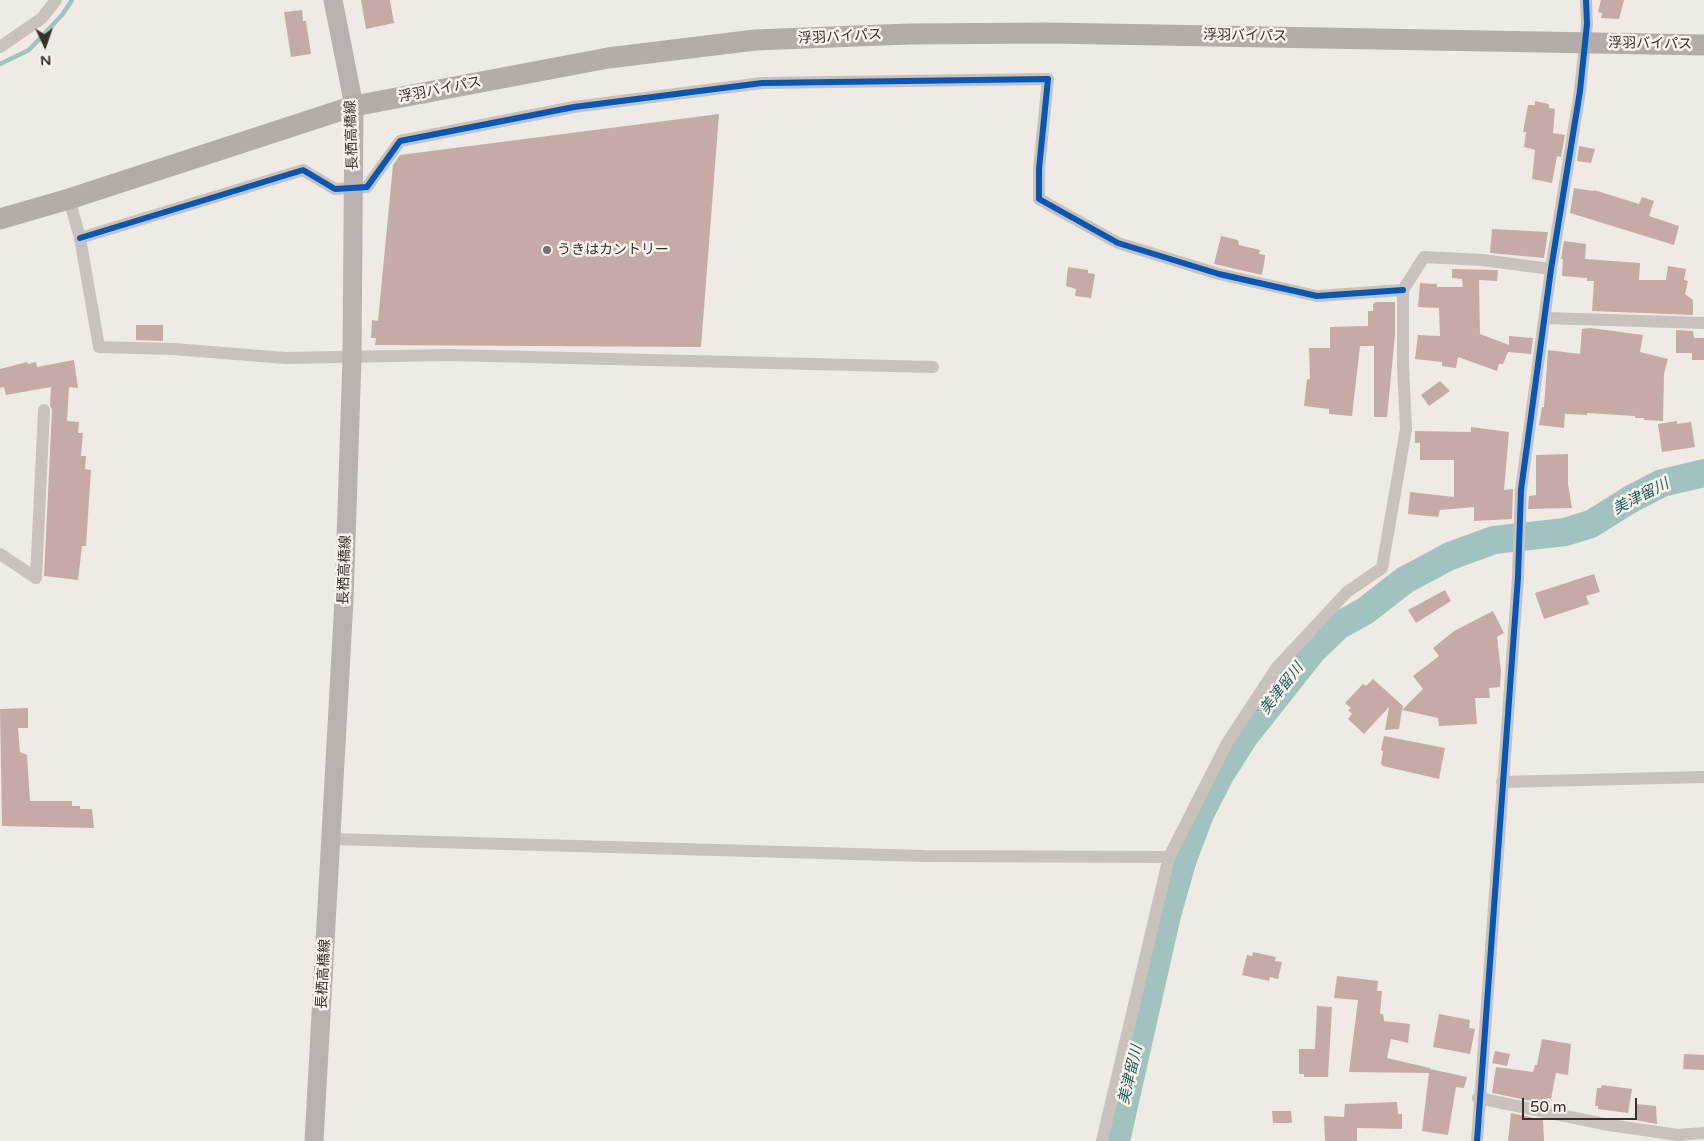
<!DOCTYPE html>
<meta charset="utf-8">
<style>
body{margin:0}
#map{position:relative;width:1704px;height:1141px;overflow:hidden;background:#f0eae4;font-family:"Varela Round",sans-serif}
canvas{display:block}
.north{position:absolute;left:20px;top:20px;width:50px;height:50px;-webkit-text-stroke:4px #fbf3ed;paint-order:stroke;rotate:177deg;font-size:14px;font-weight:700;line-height:20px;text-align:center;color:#3a2e2a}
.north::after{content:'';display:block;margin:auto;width:18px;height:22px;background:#3a2e2a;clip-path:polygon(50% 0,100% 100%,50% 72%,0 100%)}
.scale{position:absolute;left:1522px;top:1098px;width:115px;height:22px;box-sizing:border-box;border:2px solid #3a2e2a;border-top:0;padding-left:6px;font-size:15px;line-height:18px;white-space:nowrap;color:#3a2e2a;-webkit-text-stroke:4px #fbf3ed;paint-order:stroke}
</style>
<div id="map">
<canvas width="1704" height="1141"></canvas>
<div class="north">N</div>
<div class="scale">50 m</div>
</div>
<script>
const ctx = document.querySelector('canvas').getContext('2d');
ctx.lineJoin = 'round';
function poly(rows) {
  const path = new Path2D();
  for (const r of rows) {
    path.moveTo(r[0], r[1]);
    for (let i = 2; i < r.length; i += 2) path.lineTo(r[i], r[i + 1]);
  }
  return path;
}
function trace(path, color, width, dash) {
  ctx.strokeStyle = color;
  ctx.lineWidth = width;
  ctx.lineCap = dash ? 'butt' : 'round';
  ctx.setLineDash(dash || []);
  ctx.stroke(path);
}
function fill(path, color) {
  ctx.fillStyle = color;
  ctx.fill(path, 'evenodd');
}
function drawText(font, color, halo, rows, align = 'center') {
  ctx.font = font + ' "Varela Round","Noto Sans JP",sans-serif';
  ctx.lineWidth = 5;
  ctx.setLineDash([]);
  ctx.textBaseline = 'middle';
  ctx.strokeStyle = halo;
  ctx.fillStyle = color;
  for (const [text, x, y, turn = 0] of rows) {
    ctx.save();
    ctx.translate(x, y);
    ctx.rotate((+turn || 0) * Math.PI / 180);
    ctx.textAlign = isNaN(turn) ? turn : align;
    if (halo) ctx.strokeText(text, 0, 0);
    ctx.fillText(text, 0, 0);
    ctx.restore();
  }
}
trace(poly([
 [0,64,29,50,62,15,72,0]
]), '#a0c3c0', 4.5);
trace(poly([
 [1116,1141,1167,915,1183,859,1200,814,1220,775,1244,737,1312,651,1338,626,1365,611,1405,580,1450,556,1494,540,1565,532,1591,524,1631,499,1662,483,1704,473]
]), '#a0c3c0', 28);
fill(poly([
 [361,0,390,0,394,23,366,29],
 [1601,0,1624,0,1619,19,1601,18,1602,13,1598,12],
 [302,10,303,21,306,21,311,54,291,57,284,12],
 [1535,101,1549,104,1549,108,1555,109,1553,133,1565,135,1561,157,1557,156,1552,183,1532,179,1535,150,1524,147,1526,132,1523,132,1528,105,1535,105],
 [719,114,701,347,375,345,376,338,371,338,372,320,378,321,393,165,400,155],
 [1579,146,1595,149,1591,163,1577,161],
 [1574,188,1593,191,1594,190,1639,204,1642,197,1654,201,1649,216,1679,226,1674,245,1570,213],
 [1492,229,1548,232,1544,258,1490,253],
 [1221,236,1238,240,1239,245,1260,250,1259,254,1265,255,1265,258,1262,275,1214,264],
 [1564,241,1586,244,1585,259,1640,263,1639,280,1666,280,1668,266,1686,269,1684,280,1688,281,1685,294,1693,300,1693,315,1592,311,1594,281,1587,281,1587,278,1562,276,1563,259,1561,259],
 [1068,267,1088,270,1088,273,1095,274,1091,298,1075,296,1076,289,1066,286],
 [1452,269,1498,270,1497,281,1479,280,1480,334,1509,345,1509,336,1533,338,1531,354,1508,352,1503,364,1499,364,1497,371,1458,357,1456,368,1442,366,1442,362,1415,359,1418,335,1440,336,1439,308,1418,307,1420,283,1437,284,1437,287,1463,287,1462,279,1452,278],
 [1376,302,1395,302,1395,335,1387,417,1374,417,1374,346,1360,346,1352,416,1329,414,1329,409,1304,406,1307,379,1310,379,1309,348,1330,348,1330,327,1368,326,1368,311,1373,311,1373,304],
 [136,325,163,325,163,341,136,340],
 [1591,328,1643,335,1640,352,1668,359,1664,374,1663,421,1644,420,1644,418,1635,418,1635,416,1587,413,1587,415,1565,414,1564,428,1539,425,1542,407,1544,407,1548,350,1580,354,1582,329],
 [1676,330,1693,331,1694,338,1704,338,1704,360,1692,360,1692,353,1676,353],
 [74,360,78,388,69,387,67,421,79,422,78,433,83,433,81,456,86,456,85,469,91,470,86,546,82,546,78,580,44,576,52,410,50,405,51,387,6,395,4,387,0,388,0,369,27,362,28,364,36,362,37,367],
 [1440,381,1450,391,1429,406,1421,395],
 [1677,421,1677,424,1691,422,1695,447,1662,452,1658,424],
 [1471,427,1509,432,1504,490,1513,489,1512,519,1474,521,1474,507,1440,510,1438,517,1408,514,1410,492,1454,497,1454,460,1420,460,1420,443,1415,443,1415,431,1471,432],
 [1568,454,1568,484,1572,508,1528,509,1529,496,1536,495,1536,455],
 [1594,574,1600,592,1586,596,1589,604,1544,619,1535,593],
 [1445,590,1451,601,1416,623,1408,610],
 [1493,611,1504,633,1497,637,1501,671,1500,687,1489,688,1490,698,1475,698,1477,724,1439,726,1438,718,1402,710,1399,729,1385,730,1389,707,1364,734,1348,719,1352,714,1348,710,1351,708,1345,703,1363,684,1366,686,1373,679,1403,706,1402,710,1423,689,1413,676,1439,656,1433,648,1454,631],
 [28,708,28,728,18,728,20,752,27,755,30,801,72,801,72,806,80,806,80,809,92,809,94,828,2,826,0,709],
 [1384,736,1445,748,1439,779,1383,766,1381,764,1383,751,1381,750],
 [1253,952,1276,957,1275,961,1282,962,1278,979,1270,977,1269,981,1242,975,1247,955,1252,956],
 [1337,976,1378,981,1377,991,1382,991,1380,1014,1383,1014,1384,1021,1410,1024,1408,1043,1391,1039,1387,1058,1430,1068,1430,1070,1430,1069,1467,1077,1464,1088,1456,1087,1448,1135,1422,1131,1429,1073,1349,1072,1358,1000,1334,998],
 [1317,1006,1332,1007,1328,1077,1304,1077,1304,1074,1299,1074,1299,1049,1315,1049],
 [1439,1014,1470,1020,1469,1028,1475,1029,1470,1054,1433,1047],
 [1542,1039,1571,1044,1568,1075,1556,1073,1551,1099,1547,1098,1546,1104,1492,1093,1496,1067,1533,1072,1535,1065,1537,1065],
 [1495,1051,1510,1054,1507,1066,1492,1063],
 [1684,1054,1704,1055,1704,1070,1683,1069],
 [1602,1085,1632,1089,1628,1113,1598,1109,1598,1106,1595,1106,1597,1088,1601,1088],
 [1397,1102,1398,1114,1402,1114,1402,1129,1357,1128,1357,1141,1325,1141,1324,1116,1344,1117,1345,1104],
 [1636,1104,1656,1106,1657,1124,1635,1120],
 [1272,1111,1291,1111,1292,1123,1273,1123],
 [1511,1113,1543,1120,1544,1141,1508,1141]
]), '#c4aca5');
trace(poly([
 [0,47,42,18,56,0],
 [69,199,80,238,99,347,174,349,285,358,449,355,933,367],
 [80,238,303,170,335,189,367,187,400,141,574,107,762,83,1048,79,1039,169,1039,199,1118,243,1219,274,1317,296,1403,290],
 [1546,318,1704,323],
 [0,554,36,578,44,410],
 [1502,782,1704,777],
 [332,839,924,856,1169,857],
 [1478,1098,1609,1125,1678,1135,1704,1133],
 [1102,1141,1169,857,1227,743,1277,667,1347,592,1382,568,1406,429,1403,365,1403,290,1424,257,1482,260,1551,269],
 [1477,1141,1518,577,1521,490,1551,269,1580,91,1587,24,1586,0]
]), '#c9c1bc', 12);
trace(poly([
 [314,1141,344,600,352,358,354,106,333,0]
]), '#b9b1ad', 19);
trace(poly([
 [0,219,69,199,354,106,608,58,755,40,909,34,1049,33,1704,45]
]), '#b4aca7', 21);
trace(poly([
 [80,238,303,170,335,189,367,187,400,141,574,107,762,83,1048,79,1039,169,1039,199,1118,243,1219,274,1317,296,1403,290],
 [1477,1141,1518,577,1521,490,1551,269,1580,91,1587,24,1586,0]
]), '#0057b8', 6);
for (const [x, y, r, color] of [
 [547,250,5,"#7a706b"]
]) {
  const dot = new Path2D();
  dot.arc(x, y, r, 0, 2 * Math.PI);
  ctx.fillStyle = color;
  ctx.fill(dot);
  trace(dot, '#fbf3ed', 2);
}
drawText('14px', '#3a2e2a', '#fbf3ed', [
 ["浮羽バイパス",1245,36,1],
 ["浮羽バイパス",840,37,-3],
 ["浮羽バイパス",1650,44,1],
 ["浮羽バイパス",440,90,-11],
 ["長栖高橋線",352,135,-92],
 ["長栖高橋線",345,570,-88],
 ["長栖高橋線",324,974,-87]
]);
drawText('14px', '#3a2e2a', '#fbf3ed', [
 ["うきはカントリー",557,250]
], 'left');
drawText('italic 15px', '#1d5e5d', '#fbf3ed', [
 ["美津留川",1641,497,-27],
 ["美津留川",1282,689,-52],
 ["美津留川",1131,1075,-77]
]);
</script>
